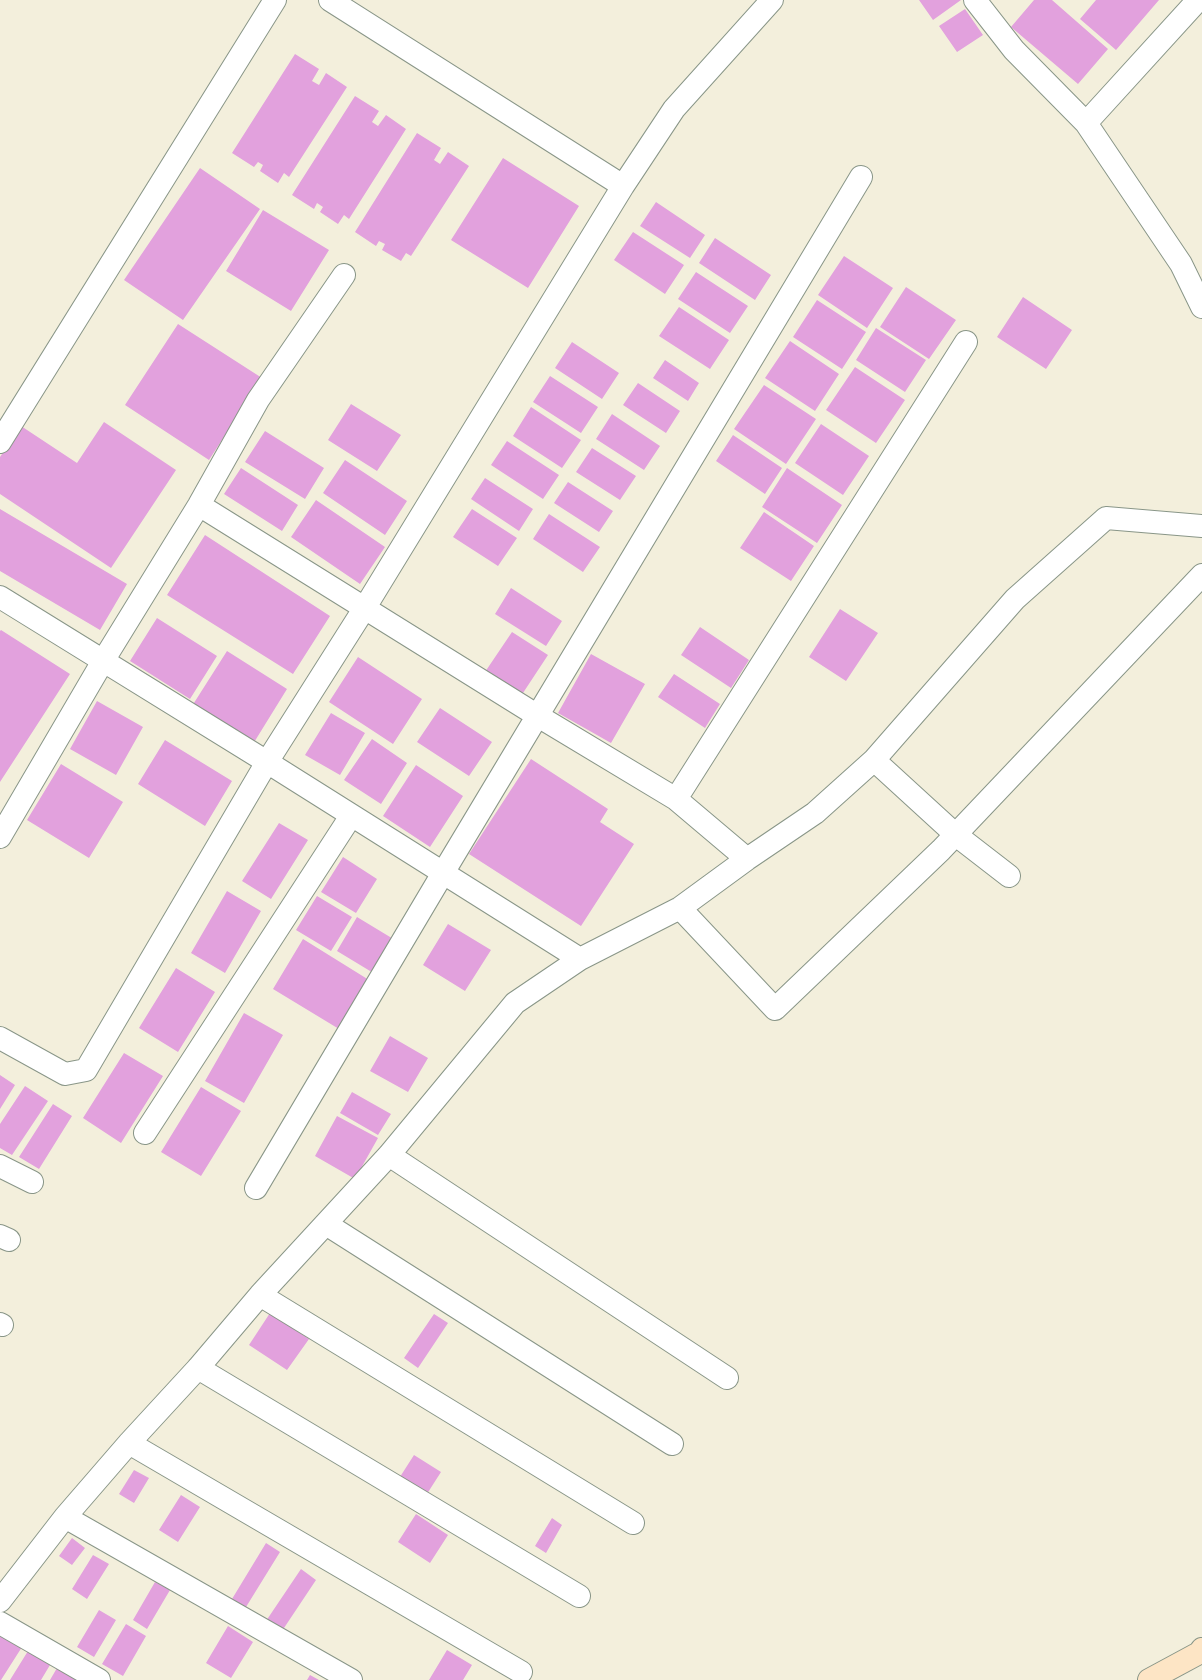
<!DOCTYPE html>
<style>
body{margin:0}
canvas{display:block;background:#f3efdc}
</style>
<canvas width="1202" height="1680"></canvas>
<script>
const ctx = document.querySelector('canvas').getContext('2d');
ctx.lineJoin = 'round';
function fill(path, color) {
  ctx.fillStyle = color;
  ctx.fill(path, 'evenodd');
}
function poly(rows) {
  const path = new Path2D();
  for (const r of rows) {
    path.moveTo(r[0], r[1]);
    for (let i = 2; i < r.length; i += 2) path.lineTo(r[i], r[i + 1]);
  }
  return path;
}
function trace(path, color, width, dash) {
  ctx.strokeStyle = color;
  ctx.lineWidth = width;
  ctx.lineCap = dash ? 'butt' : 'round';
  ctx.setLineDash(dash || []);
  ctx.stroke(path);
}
fill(poly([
 [919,0,961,0,933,20],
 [1034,0,1052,0,1108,49,1078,84,1011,27],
 [1096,0,1159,0,1116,50,1080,19],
 [965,9,983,35,957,52,939,26],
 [295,54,319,69,312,81,319,85,326,73,347,87,289,177,284,173,278,183,260,171,263,165,258,162,254,167,232,153],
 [355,96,379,111,372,122,378,126,386,115,406,129,349,219,344,215,338,224,320,212,323,207,317,203,314,209,292,195],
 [417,133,441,148,434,160,440,164,448,152,469,166,411,256,406,253,401,261,382,250,385,244,379,241,376,246,355,232],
 [503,158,579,206,528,288,451,240],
 [200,168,260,209,183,320,124,280],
 [656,202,705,235,690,258,640,226],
 [263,210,329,250,291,311,226,271],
 [633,232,684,265,665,294,614,260],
 [715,238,771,275,755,300,699,263],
 [844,256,893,288,867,328,818,295],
 [696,272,748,306,730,333,678,299],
 [906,287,956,320,929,359,880,327],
 [1023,297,1072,330,1046,369,997,337],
 [817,300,866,332,842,369,793,337],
 [679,307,729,340,710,369,659,336],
 [178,324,262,378,209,460,125,405],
 [876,328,926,360,905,392,856,360],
 [790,341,839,374,815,411,765,378],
 [572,342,619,373,602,399,555,368],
 [665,360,699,383,688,401,653,378],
 [855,367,905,400,876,443,826,410],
 [550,376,598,407,581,433,533,402],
 [638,383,680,411,666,433,623,405],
 [764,385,816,419,786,464,734,429],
 [351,404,401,435,377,471,328,440],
 [531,407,581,440,562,468,513,436],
 [612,414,660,446,644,470,596,439],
 [104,422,176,470,111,568,0,494,0,457,21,426,77,463],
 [821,424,869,456,843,495,795,463],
 [265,431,324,468,305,499,245,462],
 [733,435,782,468,765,494,716,461],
 [507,441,559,475,543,499,491,465],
 [592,448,636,476,620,500,576,472],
 [345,460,407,501,385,535,323,493],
 [241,468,298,505,282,531,224,494],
 [787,468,842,505,817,543,762,507],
 [485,478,533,509,519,531,471,499],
 [568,482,613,511,599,532,554,503],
 [316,500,385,547,360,584,291,537],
 [0,509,127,584,100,630,0,571],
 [472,509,517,538,498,566,453,537],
 [764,512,814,546,791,581,740,548],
 [549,514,600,547,583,572,533,539],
 [205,535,330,616,293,674,167,595],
 [511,588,562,621,546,646,495,614],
 [840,609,878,633,846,681,809,657],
 [157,618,217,656,190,699,130,661],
 [700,627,749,660,731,688,681,655],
 [1,630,70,674,0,782,0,631],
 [512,632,548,655,521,696,485,672],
 [227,651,287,689,253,744,192,706],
 [591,654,645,684,611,743,558,713],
 [358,657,422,699,393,744,329,702],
 [674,674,720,704,705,728,658,697],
 [97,701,143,727,116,775,70,749],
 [440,708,492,742,469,776,417,742],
 [331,713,365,733,340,775,305,755],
 [372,739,407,763,381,804,344,780],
 [165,740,232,781,205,826,138,784],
 [531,759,608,809,600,822,634,844,581,926,469,854],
 [61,764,123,802,89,858,27,820],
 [416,765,463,796,430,847,383,816],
 [279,823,308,840,271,899,242,881],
 [343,857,377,879,356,913,321,892],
 [227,891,261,911,225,973,191,953],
 [317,896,352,917,331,951,296,930],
 [357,917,395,940,375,974,337,951],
 [448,924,491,950,465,991,423,965],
 [303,939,369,980,339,1029,273,989],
 [176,968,215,992,178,1052,139,1028],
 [244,1013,283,1035,244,1103,205,1081],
 [390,1036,428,1058,408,1092,370,1071],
 [124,1053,163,1076,121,1143,83,1118],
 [0,1075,15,1085,0,1109],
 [25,1086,48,1101,12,1155,0,1148,0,1124],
 [201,1087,241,1111,201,1176,161,1152],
 [352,1092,391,1114,378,1135,340,1113],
 [53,1104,72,1116,39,1169,19,1157],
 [337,1116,378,1138,355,1179,315,1156],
 [270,1313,309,1339,287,1370,249,1345],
 [434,1314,448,1323,418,1368,404,1358],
 [414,1455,441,1472,425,1497,398,1480],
 [134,1470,149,1478,134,1503,119,1494],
 [181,1495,200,1507,178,1542,159,1530],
 [416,1514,448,1535,430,1563,398,1542],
 [552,1518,562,1525,546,1553,535,1546],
 [72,1538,85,1548,72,1565,59,1556],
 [266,1543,280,1552,246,1607,232,1599],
 [93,1555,109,1564,87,1599,72,1589],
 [301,1569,316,1580,282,1631,266,1621],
 [155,1582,170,1590,147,1629,133,1620],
 [99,1610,116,1620,94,1657,77,1647],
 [126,1624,146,1636,123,1676,102,1664],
 [228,1626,253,1642,231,1678,206,1663],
 [0,1634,22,1647,1,1680,0,1680],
 [447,1650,472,1665,463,1680,429,1680],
 [28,1651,50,1665,41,1680,10,1680],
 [57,1668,76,1680,50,1680],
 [310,1675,319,1680,307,1680]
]), '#e2a1dd');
const street = poly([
 [330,0,623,186],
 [975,0,1014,50,1086,123,1198,0],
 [1086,123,1181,264,1202,307],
 [0,442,275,0],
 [199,505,538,716,676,799,747,859],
 [0,597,267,762,580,959],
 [874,760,956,835,1009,876],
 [676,799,966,342],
 [0,837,103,661,199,505,258,400,344,275],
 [680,908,775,1009,941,850,1202,575],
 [0,1038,65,1074,86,1070,267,762,364,609,623,186,674,109,772,0],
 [145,1133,351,816],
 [389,1155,727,1378],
 [0,1166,32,1182],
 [256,1188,443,873,861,177],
 [326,1224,672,1444],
 [0,1236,9,1240],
 [260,1295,633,1523],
 [0,1324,2,1325],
 [198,1368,579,1596],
 [129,1443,521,1672],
 [65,1517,351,1680],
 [0,1601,65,1517,129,1443,198,1368,260,1295,389,1155,515,1003,580,959,680,908,747,859,815,813,874,760,1015,599,1106,518,1202,526],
 [0,1623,99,1680]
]);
const secondary = poly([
 [1149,1680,1199,1653,1202,1649]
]);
trace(street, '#899688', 24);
trace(secondary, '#899688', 24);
trace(street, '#fff', 22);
trace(secondary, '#fde5c5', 22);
</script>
